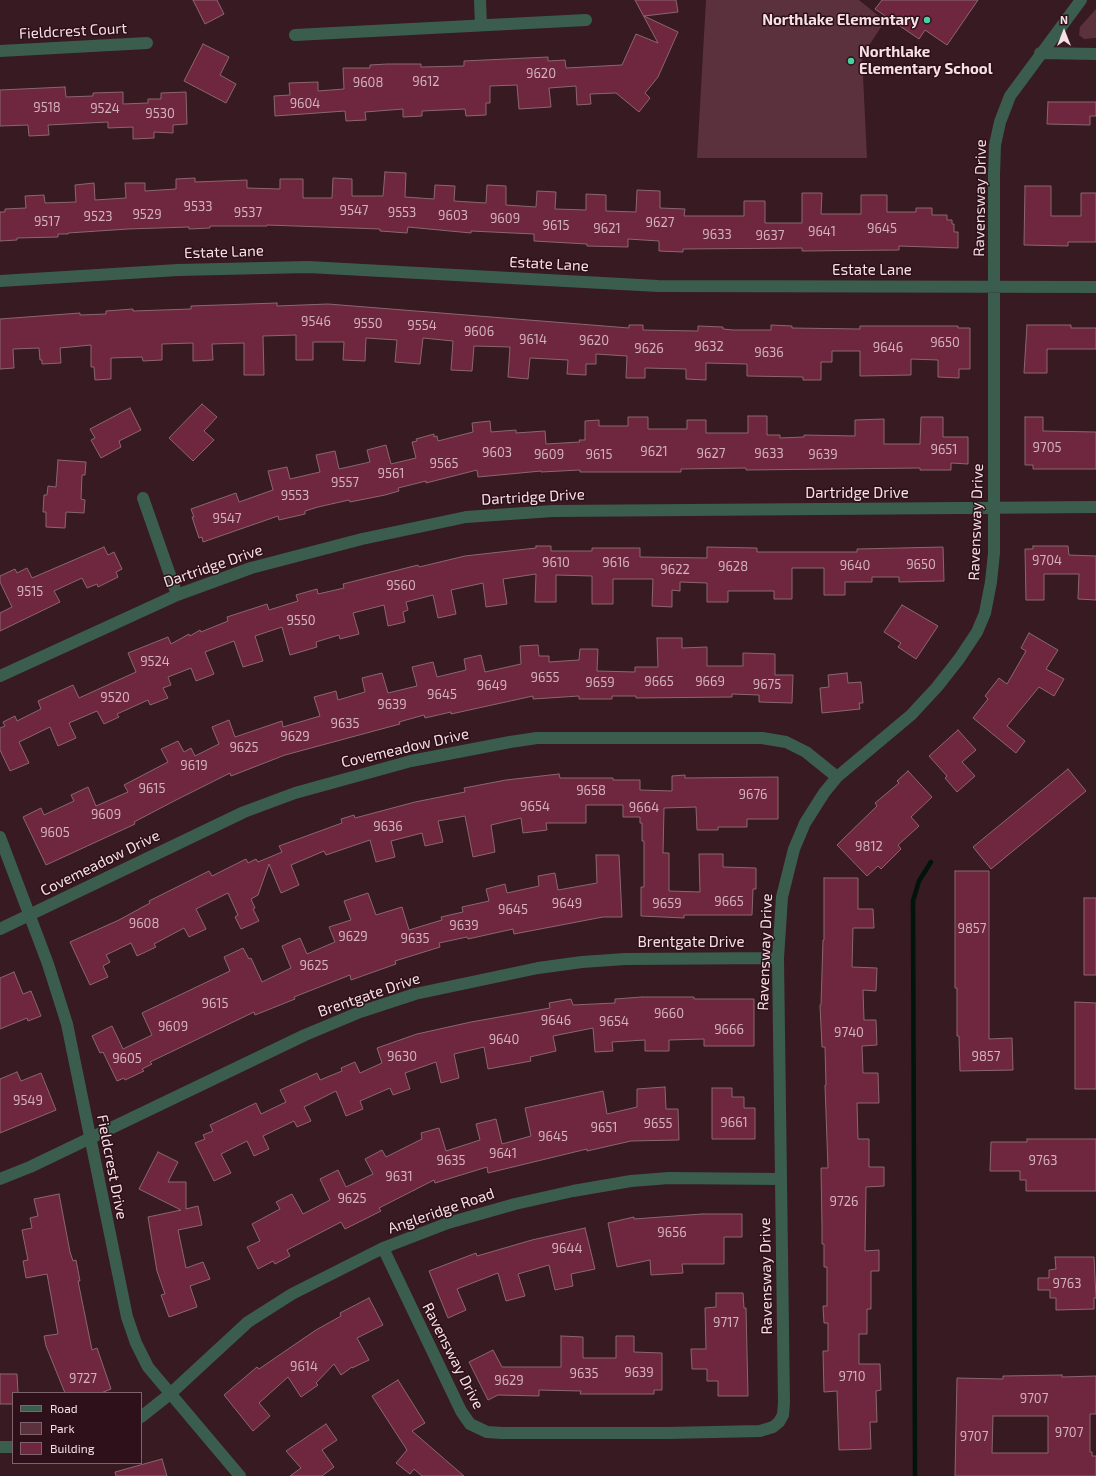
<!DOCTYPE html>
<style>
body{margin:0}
#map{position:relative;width:1096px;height:1476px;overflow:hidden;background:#381a23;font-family:"Exo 2",sans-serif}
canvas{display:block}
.legend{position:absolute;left:12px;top:1392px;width:130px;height:72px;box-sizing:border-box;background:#2e101a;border:1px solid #7e636c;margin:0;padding:5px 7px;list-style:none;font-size:12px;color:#f6e0e6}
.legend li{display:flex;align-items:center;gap:8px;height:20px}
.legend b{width:20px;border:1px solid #7e636c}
.north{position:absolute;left:1044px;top:12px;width:40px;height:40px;-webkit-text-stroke:3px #2e101a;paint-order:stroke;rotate:0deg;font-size:11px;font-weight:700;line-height:16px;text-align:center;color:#f6e0e6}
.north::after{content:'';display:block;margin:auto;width:14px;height:18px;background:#f6e0e6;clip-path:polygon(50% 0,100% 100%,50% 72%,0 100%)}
</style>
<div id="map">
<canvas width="1096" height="1476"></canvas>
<ul class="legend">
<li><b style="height:5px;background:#3b5d4e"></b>Road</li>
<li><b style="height:11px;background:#5c313e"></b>Park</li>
<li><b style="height:11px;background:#6f2740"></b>Building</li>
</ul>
<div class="north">N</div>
</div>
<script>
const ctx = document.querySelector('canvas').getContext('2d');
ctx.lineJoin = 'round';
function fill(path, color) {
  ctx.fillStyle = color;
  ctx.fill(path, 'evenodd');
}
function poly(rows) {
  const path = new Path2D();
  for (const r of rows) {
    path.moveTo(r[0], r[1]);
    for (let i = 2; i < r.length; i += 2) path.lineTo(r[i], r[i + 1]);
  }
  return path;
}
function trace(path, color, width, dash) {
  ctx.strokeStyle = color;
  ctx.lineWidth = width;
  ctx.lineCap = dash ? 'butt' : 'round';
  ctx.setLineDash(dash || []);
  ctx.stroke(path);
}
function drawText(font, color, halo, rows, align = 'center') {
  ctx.font = font + ' "Exo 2",sans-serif';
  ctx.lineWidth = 3;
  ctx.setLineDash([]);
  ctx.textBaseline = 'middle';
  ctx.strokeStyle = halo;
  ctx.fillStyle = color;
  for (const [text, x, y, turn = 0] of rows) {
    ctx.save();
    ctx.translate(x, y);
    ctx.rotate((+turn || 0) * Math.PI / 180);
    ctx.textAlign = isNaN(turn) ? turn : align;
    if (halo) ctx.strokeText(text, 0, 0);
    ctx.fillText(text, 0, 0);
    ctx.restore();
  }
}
fill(poly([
 [706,0,859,0,885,21,862,56,867,158,697,158],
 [1096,9,1096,38,1084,39,1079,35,1080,27]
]), '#5c313e');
trace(poly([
 [915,1476,913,901,919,881,931,862]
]), '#00140a', 4.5);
const building = poly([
 [193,0,217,0,224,14,205,24,193,0],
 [635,0,676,0,678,12,644,16,678,32,658,77,645,93,650,98,639,112,616,93,590,94,591,104,577,105,576,86,549,88,551,107,519,109,517,85,490,86,490,103,486,103,486,115,466,116,465,109,422,111,422,116,403,117,403,109,365,112,366,120,346,121,345,111,275,116,274,96,290,95,289,83,318,82,318,91,344,89,343,68,370,68,370,65,387,64,421,64,421,67,464,66,464,61,548,57,548,61,565,60,566,68,622,65,636,34,658,43,635,0],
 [882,0,978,0,947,45,925,30,919,39,875,9,882,0],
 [203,44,229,57,220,75,236,84,226,103,184,81,203,44],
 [65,87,66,97,93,96,93,93,123,92,123,104,148,103,148,99,161,99,161,93,186,92,187,124,173,125,173,133,154,132,154,138,133,139,133,127,108,128,108,122,48,125,49,135,29,136,28,125,0,126,0,90,65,87],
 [1048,102,1096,102,1096,116,1090,116,1090,125,1047,124,1048,102],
 [385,172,406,173,405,197,434,199,435,185,455,186,454,201,486,203,487,185,506,186,506,205,536,207,537,191,556,192,555,209,586,210,586,194,606,195,606,211,636,212,637,190,660,191,660,208,685,209,684,216,744,216,744,201,765,201,765,223,802,223,802,193,822,193,821,214,861,214,861,195,887,195,887,212,916,212,916,208,932,208,932,215,947,215,947,220,952,220,952,224,954,224,954,232,958,232,958,248,899,246,899,250,802,251,802,248,683,249,683,252,659,251,659,241,628,239,628,247,587,246,587,244,534,241,534,234,471,231,471,233,408,227,407,233,380,231,380,229,267,225,267,226,210,226,210,228,189,229,189,227,128,229,68,233,68,234,58,234,58,237,17,238,17,240,0,241,0,212,5,212,5,209,26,208,25,196,44,195,45,203,76,202,75,185,94,183,95,200,126,198,125,183,145,183,145,191,176,189,176,179,195,178,195,182,247,180,247,188,280,189,280,179,303,179,303,198,332,198,333,178,352,179,352,196,383,196,385,172],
 [1025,186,1051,186,1051,216,1081,216,1081,193,1096,193,1096,242,1068,242,1068,246,1024,245,1025,186],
 [277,303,277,306,328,304,629,328,629,325,643,325,643,330,698,331,698,326,723,327,723,329,733,330,771,330,771,325,792,326,792,328,860,329,860,326,958,326,958,328,970,328,970,369,959,369,959,378,938,377,938,360,911,359,911,375,860,376,860,351,832,351,832,362,821,362,821,380,803,380,803,377,747,376,747,364,706,363,706,380,686,379,686,369,645,368,645,378,626,378,627,356,596,354,596,364,586,364,586,375,567,374,568,360,530,358,528,379,508,377,510,347,474,346,472,371,451,370,453,341,423,338,420,364,395,362,397,340,366,338,365,361,343,360,344,342,313,342,313,360,296,360,296,335,263,336,264,375,244,375,244,343,212,344,213,360,193,361,193,343,162,344,162,360,143,361,142,357,111,358,111,379,95,380,94,367,91,367,91,345,60,348,61,363,42,364,42,360,40,360,39,348,13,349,14,368,0,369,0,319,80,313,80,315,106,314,106,311,133,309,133,311,191,309,191,306,277,303],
 [1027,325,1071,325,1071,328,1096,328,1096,349,1047,349,1047,373,1024,373,1027,325],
 [202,404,217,417,204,431,214,440,193,461,169,438,202,404],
 [130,408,141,430,119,441,121,447,101,458,91,440,95,438,90,429,130,408],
 [748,416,767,416,767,435,780,435,780,438,804,437,804,435,855,436,855,420,884,419,884,444,920,444,921,417,943,417,943,437,968,437,968,464,951,463,951,470,920,470,920,468,746,470,746,468,681,469,681,472,580,472,580,470,541,472,541,471,478,477,477,470,426,483,426,481,398,488,399,491,385,495,350,502,349,500,318,507,305,511,305,514,279,520,278,516,203,542,202,537,199,538,192,517,194,517,191,509,236,493,239,502,273,490,268,471,287,467,290,479,320,472,316,455,335,451,339,469,370,462,367,450,386,445,391,464,416,458,412,442,417,441,416,439,434,434,434,437,437,436,438,441,473,432,472,423,490,421,491,432,516,430,516,433,545,431,546,444,580,442,579,440,585,440,585,421,599,420,599,426,628,426,628,417,648,417,648,429,687,429,687,420,706,420,706,433,748,433,748,416],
 [1025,417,1043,417,1043,431,1096,432,1096,469,1033,469,1033,465,1025,465,1025,417],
 [58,460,86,462,85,475,82,475,81,499,85,500,84,513,66,512,65,528,46,527,46,512,43,512,44,495,47,495,48,486,56,487,58,460],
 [536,546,551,546,551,551,592,551,592,548,640,548,640,557,707,558,707,547,757,548,757,552,857,552,857,549,943,547,944,581,899,582,899,577,872,577,872,582,845,582,845,595,824,595,824,568,792,568,792,599,774,599,774,591,728,591,728,602,707,602,707,583,680,582,680,591,672,590,672,607,652,606,653,579,613,579,613,604,592,604,592,576,556,575,556,602,535,602,536,574,503,579,507,604,486,607,483,583,451,590,456,614,438,618,433,595,406,602,408,610,403,612,405,622,388,626,384,605,353,613,359,634,340,639,339,635,316,642,317,647,290,655,282,627,255,636,263,661,243,667,234,641,205,652,214,674,196,681,191,668,168,677,171,685,163,688,168,698,150,705,148,700,117,714,119,717,104,724,97,711,69,723,76,738,58,746,50,727,19,742,29,763,10,771,0,750,0,728,5,726,3,722,15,716,17,721,41,709,38,701,73,685,79,698,136,672,128,653,168,637,171,644,189,634,190,636,200,630,201,632,228,621,227,617,267,604,269,610,298,601,296,595,317,589,318,594,344,588,343,584,418,565,419,567,465,556,536,548,536,546],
 [1033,546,1068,546,1069,555,1096,556,1096,600,1078,599,1079,574,1044,574,1044,600,1026,600,1025,549,1033,549,1033,546],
 [104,547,108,555,114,552,122,569,116,572,118,577,98,587,97,584,87,588,82,578,54,591,60,602,0,631,0,613,12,607,0,582,0,576,15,569,17,573,27,568,32,578,104,547],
 [902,605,938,626,916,659,898,647,901,643,884,632,902,605],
 [1029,633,1058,650,1046,669,1064,679,1054,696,1039,687,1007,726,1025,741,1016,753,973,718,988,699,985,696,999,678,1007,684,1026,651,1021,648,1029,633],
 [657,638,682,638,682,648,707,647,707,666,743,666,743,653,775,654,775,675,793,675,792,703,759,702,759,695,732,694,732,697,636,698,636,696,612,696,612,699,579,699,579,696,533,699,533,696,451,714,451,712,425,718,424,715,399,722,400,724,285,755,231,776,230,773,176,800,134,822,135,824,46,865,23,817,41,808,44,815,74,801,71,795,88,787,96,806,128,792,124,785,168,762,161,749,178,741,184,752,191,748,195,756,219,744,212,727,229,720,235,737,282,721,283,727,320,716,314,697,336,691,338,700,365,692,362,678,382,673,388,693,417,686,412,667,433,662,437,677,466,670,464,659,481,655,485,672,521,664,520,646,538,645,539,656,549,656,549,662,579,660,580,649,598,649,597,671,635,672,635,667,658,667,657,638],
 [847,673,848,683,861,682,863,703,859,703,860,709,822,713,820,688,829,687,828,675,847,673],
 [958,730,976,750,962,762,975,776,957,792,945,778,947,776,929,756,958,730],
 [1068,769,1086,791,991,869,973,847,1068,769],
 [908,771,932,797,911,817,919,826,898,845,901,849,881,869,878,866,867,876,837,845,877,806,875,803,899,783,897,781,908,771],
 [559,774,560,778,613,778,613,780,640,780,640,790,672,791,672,776,685,775,685,778,778,777,778,819,747,819,747,827,718,827,718,830,697,830,696,807,664,808,663,853,669,853,669,891,700,892,699,854,723,854,723,867,756,868,756,889,753,889,752,915,684,915,684,918,641,916,641,887,644,887,644,841,642,841,642,823,640,823,640,817,623,817,623,805,586,805,586,823,546,823,547,830,523,833,521,818,491,825,495,852,473,857,465,816,438,821,443,842,425,846,422,833,391,841,395,857,376,862,370,840,326,855,324,851,291,865,299,885,281,893,269,864,258,895,251,899,255,908,253,909,259,921,241,929,235,917,238,915,228,893,196,909,206,929,189,937,184,928,154,944,156,947,137,956,131,943,106,955,110,962,103,966,108,977,90,985,70,942,119,920,150,903,149,901,209,871,212,876,246,859,248,863,256,859,258,862,282,852,279,846,342,823,341,819,354,815,355,818,415,802,465,792,464,788,506,780,559,774],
 [596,855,619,855,622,917,603,917,514,934,513,929,468,939,467,937,439,943,440,947,395,961,396,964,351,980,350,975,294,997,295,999,255,1015,254,1012,150,1062,152,1064,142,1069,144,1071,125,1080,124,1078,117,1081,103,1052,100,1053,92,1036,112,1026,123,1049,152,1035,142,1013,230,971,224,957,243,948,249,959,251,958,262,982,291,968,282,946,300,938,307,954,335,942,329,927,351,920,344,901,368,893,376,915,402,907,409,930,442,920,441,917,463,912,462,907,489,901,486,889,505,884,507,893,539,886,538,876,555,873,558,890,597,883,596,855],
 [955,871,989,871,989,1039,1012,1038,1013,1070,960,1071,959,1036,957,1036,957,988,955,988,955,871],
 [824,878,858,878,858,909,873,909,874,928,853,928,852,967,877,968,876,991,863,990,864,1020,876,1020,877,1045,862,1046,863,1073,878,1073,879,1103,857,1103,858,1139,869,1139,869,1167,884,1167,884,1186,866,1187,865,1251,879,1250,879,1271,871,1271,871,1309,867,1309,867,1334,859,1334,859,1364,880,1364,881,1390,876,1391,877,1422,870,1422,871,1449,839,1450,837,1391,824,1392,823,1351,828,1351,828,1323,824,1323,823,1306,827,1306,827,1267,824,1267,824,1244,822,1244,822,1226,821,1168,828,1168,825,1085,826,1085,825,1047,822,1047,820,1005,821,1005,823,940,824,940,824,878],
 [1084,898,1096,898,1096,975,1084,975,1084,898],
 [14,972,23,994,31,991,41,1016,28,1021,27,1018,0,1029,0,978,14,972],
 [642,997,694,997,694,999,754,999,754,1046,704,1046,704,1039,669,1040,669,1051,645,1051,645,1040,612,1042,613,1051,595,1052,593,1028,553,1036,556,1051,530,1057,531,1061,488,1069,484,1047,454,1054,459,1078,441,1083,436,1062,405,1073,410,1089,393,1095,390,1088,360,1101,363,1109,346,1116,336,1091,304,1107,311,1121,297,1127,294,1121,263,1136,269,1149,254,1156,247,1141,221,1154,231,1173,214,1181,195,1143,205,1139,203,1135,213,1131,210,1125,256,1103,261,1114,286,1102,280,1090,317,1073,320,1080,342,1071,341,1068,355,1062,360,1073,382,1063,377,1048,417,1034,471,1022,550,1008,549,1003,571,999,573,1005,615,1003,615,999,642,997],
 [1075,1002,1096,1003,1096,1089,1075,1089,1075,1002],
 [17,1072,21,1081,41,1073,56,1110,0,1133,0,1079,17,1072],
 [665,1087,666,1109,678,1109,679,1140,631,1141,587,1151,587,1149,488,1173,487,1167,435,1183,434,1180,379,1208,381,1211,345,1229,341,1222,287,1250,290,1256,275,1264,273,1261,258,1269,247,1247,260,1241,252,1224,280,1209,276,1202,292,1194,303,1214,330,1200,320,1179,338,1170,346,1187,373,1174,365,1159,382,1150,386,1157,422,1139,421,1133,439,1128,446,1151,480,1140,476,1124,496,1119,502,1144,531,1136,525,1108,603,1091,607,1114,637,1107,637,1089,665,1087],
 [712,1088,732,1088,732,1097,744,1097,744,1108,755,1108,755,1139,712,1139,712,1088],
 [1027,1139,1096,1139,1096,1191,1026,1191,1026,1180,1020,1180,1020,1171,990,1171,991,1142,1027,1142,1027,1139],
 [158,1152,178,1162,168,1182,186,1182,186,1209,198,1206,202,1225,178,1230,186,1268,203,1262,210,1279,190,1286,197,1307,169,1317,161,1295,165,1294,157,1271,148,1217,181,1210,139,1189,158,1152],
 [59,1194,70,1252,73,1261,76,1260,80,1281,78,1281,92,1350,97,1348,111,1389,101,1393,65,1393,46,1346,44,1336,58,1334,47,1274,26,1278,23,1261,28,1260,22,1230,32,1228,30,1218,38,1216,34,1199,59,1194],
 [702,1214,742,1214,742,1237,724,1237,724,1264,682,1264,683,1273,651,1275,650,1260,617,1267,608,1223,634,1217,634,1219,702,1214],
 [585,1228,595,1269,571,1274,573,1286,555,1290,549,1265,518,1274,525,1296,506,1301,498,1273,457,1289,466,1310,448,1318,429,1271,476,1253,477,1256,532,1240,585,1228],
 [1055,1257,1094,1257,1096,1298,1094,1298,1094,1309,1056,1310,1056,1298,1050,1298,1050,1290,1038,1290,1038,1278,1049,1278,1049,1270,1056,1269,1055,1257],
 [716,1293,743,1293,744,1308,746,1308,748,1396,718,1396,718,1381,707,1381,707,1369,692,1369,691,1349,706,1349,705,1308,716,1307,716,1293],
 [369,1298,383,1325,357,1338,369,1360,352,1368,352,1367,341,1375,334,1364,316,1383,318,1385,301,1397,288,1377,259,1403,270,1416,253,1431,224,1395,257,1367,259,1369,316,1330,341,1316,340,1313,369,1298],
 [561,1336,583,1337,583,1358,616,1358,616,1336,634,1336,634,1352,662,1353,662,1390,654,1390,654,1394,580,1394,581,1391,539,1390,539,1396,498,1395,488,1400,469,1362,493,1350,502,1367,561,1367,561,1336],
 [0,1374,17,1374,18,1393,13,1393,13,1404,0,1404,0,1374],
 [1062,1375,1062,1377,1096,1376,1096,1414,1090,1414,1090,1452,1092,1452,1092,1456,1096,1456,1096,1476,955,1476,957,1378,1003,1379,1003,1376,1062,1375],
 [993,1416,1048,1416,1048,1453,992,1453,993,1416],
 [398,1380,425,1423,412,1431,464,1476,422,1476,414,1469,410,1474,396,1463,407,1450,372,1396,398,1380],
 [326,1424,337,1440,322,1450,334,1467,322,1476,290,1476,301,1468,286,1451,326,1424],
 [162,1459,167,1476,116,1476,115,1472,162,1459]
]);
fill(building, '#6f2740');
trace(building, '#8b666f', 1);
trace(poly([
 [480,0,481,25],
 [295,35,586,20],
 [0,51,147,43],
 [1040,53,1096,54],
 [0,281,178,270,308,267,658,286,1096,287],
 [143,498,177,595],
 [0,676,177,595,251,568,362,539,466,517,553,511,1096,507],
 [0,929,244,812,295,793,411,761,510,742,537,738,762,738,786,742,806,752,837,777],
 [0,1179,30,1167,305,1035,360,1012,415,994,538,968,582,962,625,959,778,958],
 [383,1248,461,1411,470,1424,487,1432,502,1433,668,1433,760,1431,773,1427,779,1422,783,1415,784,1403,778,958,782,897,794,849,805,823,824,793,837,777,911,715,937,687,959,659,977,632,985,613,991,582,994,553,994,175,995,145,1000,122,1010,96,1081,0],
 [141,1417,170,1394,248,1322,292,1294,383,1248,448,1223,515,1204,573,1191,631,1181,669,1178,780,1179],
 [0,1447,13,1447]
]), '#3b5d4e', 12);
trace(poly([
 [0,837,48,964,67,1024,127,1317,136,1343,148,1367,240,1476]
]), '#3b5d4e', 12);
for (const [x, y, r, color] of [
 [927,20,4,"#46d49e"],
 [851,61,4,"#46d49e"]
]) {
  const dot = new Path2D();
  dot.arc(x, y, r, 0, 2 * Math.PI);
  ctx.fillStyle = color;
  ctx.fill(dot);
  trace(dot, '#2e101a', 1.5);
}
drawText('13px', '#d4b2bc', null, [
 ["9620",541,74],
 ["9612",426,82],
 ["9608",368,83],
 ["9604",305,104],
 ["9518",47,108],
 ["9524",105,109],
 ["9530",160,114],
 ["9533",198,207],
 ["9547",354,211],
 ["9537",248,213],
 ["9553",402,213],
 ["9529",147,215],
 ["9603",453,216],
 ["9523",98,217],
 ["9609",505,219],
 ["9517",47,222],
 ["9627",660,223],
 ["9615",556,226],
 ["9621",607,229],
 ["9645",882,229],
 ["9641",822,232],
 ["9633",717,235],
 ["9637",770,236],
 ["9546",316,322],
 ["9550",368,324],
 ["9554",422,326],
 ["9606",479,332],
 ["9614",533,340],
 ["9620",594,341],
 ["9650",945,343],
 ["9632",709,347],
 ["9646",888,348],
 ["9626",649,349],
 ["9636",769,353],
 ["9705",1047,448],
 ["9651",944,450],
 ["9621",654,452],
 ["9603",497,453],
 ["9627",711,454],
 ["9633",769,454],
 ["9609",549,455],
 ["9615",599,455],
 ["9639",823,455],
 ["9565",444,464],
 ["9561",391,474],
 ["9557",345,483],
 ["9553",295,496],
 ["9547",227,519],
 ["9704",1047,561],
 ["9610",556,563],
 ["9616",616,563],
 ["9650",921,565],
 ["9640",855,566],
 ["9628",733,567],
 ["9622",675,570],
 ["9560",401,586],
 ["9515",30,592],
 ["9550",301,621],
 ["9524",155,662],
 ["9655",545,678],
 ["9665",659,682],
 ["9669",710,682],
 ["9659",600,683],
 ["9675",767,685],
 ["9649",492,686],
 ["9645",442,695],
 ["9520",115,698],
 ["9639",392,705],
 ["9635",345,724],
 ["9629",295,737],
 ["9625",244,748],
 ["9619",194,766],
 ["9615",152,789],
 ["9658",591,791],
 ["9676",753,795],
 ["9654",535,807],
 ["9664",644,808],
 ["9609",106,815],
 ["9636",388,827],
 ["9605",55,833],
 ["9812",869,847],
 ["9665",729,902],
 ["9649",567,904],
 ["9659",667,904],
 ["9645",513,910],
 ["9608",144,924],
 ["9639",464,926],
 ["9857",972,929],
 ["9629",353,937],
 ["9635",415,939],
 ["9625",314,966],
 ["9615",215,1004],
 ["9660",669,1014],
 ["9646",556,1021],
 ["9654",614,1022],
 ["9609",173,1027],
 ["9666",729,1030],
 ["9740",849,1033],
 ["9640",504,1040],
 ["9630",402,1057],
 ["9857",986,1057],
 ["9605",127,1059],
 ["9549",28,1101],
 ["9661",734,1123],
 ["9655",658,1124],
 ["9651",604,1128],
 ["9645",553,1137],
 ["9641",503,1154],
 ["9635",451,1161],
 ["9763",1043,1161],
 ["9631",399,1177],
 ["9625",352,1199],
 ["9726",844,1202],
 ["9656",672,1233],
 ["9644",567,1249],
 ["9763",1067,1284],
 ["9717",726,1323],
 ["9614",304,1367],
 ["9639",639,1373],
 ["9635",584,1374],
 ["9710",852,1377],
 ["9727",83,1379],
 ["9629",509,1381],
 ["9707",1034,1399],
 ["9707",1069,1433],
 ["9707",974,1437]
]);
drawText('bold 15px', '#f6e0e6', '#2e101a', [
 ["Northlake Elementary",919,20],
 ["Northlake",859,52,"left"],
 ["Elementary School",859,69,"left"]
], 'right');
drawText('15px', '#f6e0e6', '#2e101a', [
 ["Fieldcrest Court",73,31,-3],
 ["Ravensway Drive",980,198,-89],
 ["Estate Lane",224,252,-2],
 ["Estate Lane",549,264,3],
 ["Estate Lane",872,270],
 ["Dartridge Drive",857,493],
 ["Dartridge Drive",533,497,-3],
 ["Ravensway Drive",976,522,-88],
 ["Dartridge Drive",213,566,-19],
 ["Covemeadow Drive",405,748,-13],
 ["Covemeadow Drive",100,863,-26],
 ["Brentgate Drive",691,942],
 ["Ravensway Drive",765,952,-88],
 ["Brentgate Drive",369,995,-19],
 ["Fieldcrest Drive",112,1167,79],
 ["Angleridge Road",441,1211,-19],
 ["Ravensway Drive",766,1276,-91],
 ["Ravensway Drive",453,1356,63]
]);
</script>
